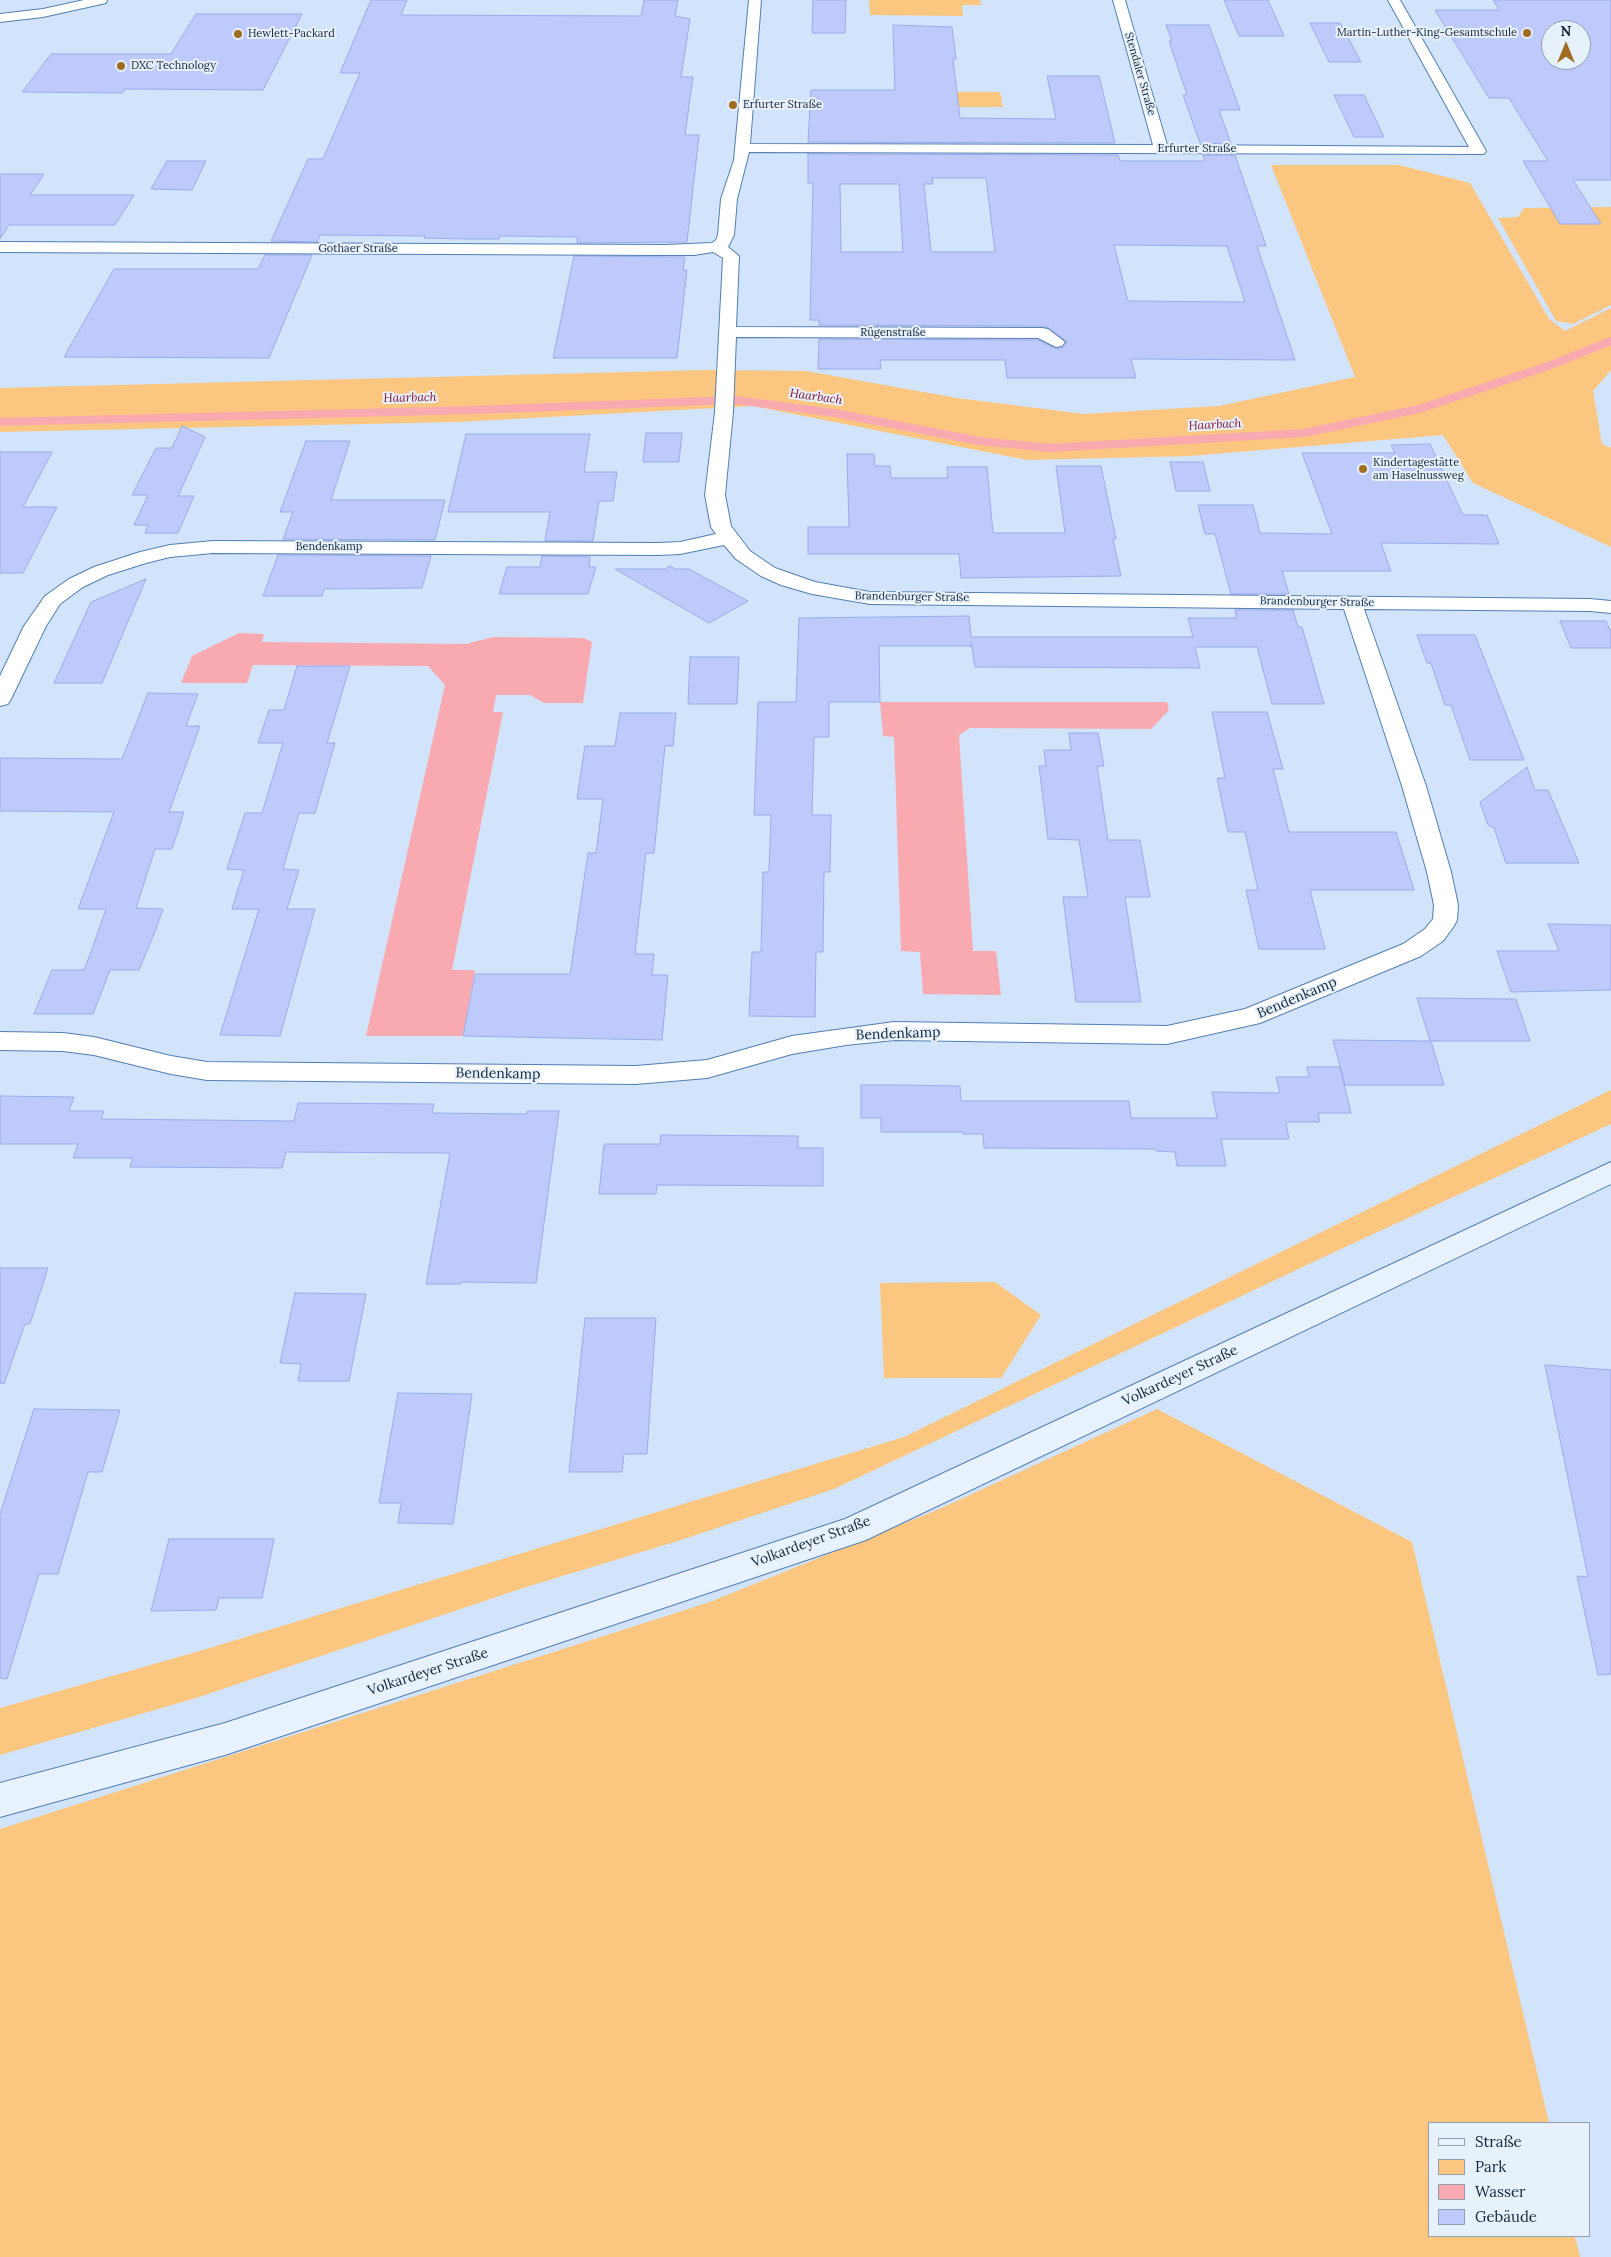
<!DOCTYPE html>
<meta charset="utf-8">
<style>
body{margin:0}
#map{position:relative;width:1611px;height:2257px;overflow:hidden;background:#d2e4fb;font-family:Lora,serif}
canvas{display:block}
.legend{position:absolute;left:1428px;top:2122px;width:162px;height:115px;box-sizing:border-box;background:#e7f1fc;border:1px solid #929fae;margin:0;padding:6px 9px;list-style:none;font-size:15px;color:#122439}
.legend li{display:flex;align-items:center;gap:10px;height:25px}
.legend b{width:25px;border:1px solid #929fae}
.north{position:absolute;left:1541px;top:20px;width:50px;height:50px;box-sizing:border-box;background:#e7f1fc;border:1px solid #929fae;border-radius:50%;rotate:0deg;font-size:14px;font-weight:700;line-height:20px;text-align:center;color:#122439}
.north::after{content:'';display:block;margin:auto;width:18px;height:22px;background:#9e6d21;clip-path:polygon(50% 0,100% 100%,50% 72%,0 100%)}
</style>
<div id="map">
<canvas width="1611" height="2257"></canvas>
<ul class="legend">
<li><b style="height:6px;background:#e8f2fe"></b>Straße</li>
<li><b style="height:14px;background:#fbc67f"></b>Park</li>
<li><b style="height:14px;background:#f9aab1"></b>Wasser</li>
<li><b style="height:14px;background:#bdcafb"></b>Gebäude</li>
</ul>
<div class="north">N</div>
</div>
<script>
const ctx = document.querySelector('canvas').getContext('2d');
ctx.lineJoin = 'round';
function fill(path, color) {
  ctx.fillStyle = color;
  ctx.fill(path, 'evenodd');
}
function poly(rows) {
  const path = new Path2D();
  for (const r of rows) {
    path.moveTo(r[0], r[1]);
    for (let i = 2; i < r.length; i += 2) path.lineTo(r[i], r[i + 1]);
  }
  return path;
}
function trace(path, color, width, dash) {
  ctx.strokeStyle = color;
  ctx.lineWidth = width;
  ctx.lineCap = dash ? 'butt' : 'round';
  ctx.setLineDash(dash || []);
  ctx.stroke(path);
}
function drawText(font, color, halo, rows, align = 'center') {
  ctx.font = font + ' Lora,serif';
  ctx.lineWidth = 4;
  ctx.setLineDash([]);
  ctx.textBaseline = 'middle';
  ctx.strokeStyle = halo;
  ctx.fillStyle = color;
  for (const [text, x, y, turn = 0] of rows) {
    ctx.save();
    ctx.translate(x, y);
    ctx.rotate((+turn || 0) * Math.PI / 180);
    ctx.textAlign = isNaN(turn) ? turn : align;
    if (halo) ctx.strokeText(text, 0, 0);
    ctx.fillText(text, 0, 0);
    ctx.restore();
  }
}
fill(poly([
 [869,0,980,0,981,5,962,5,963,16,870,15],
 [927,92,1000,92,1003,107,929,107],
 [1271,165,1399,165,1470,183,1549,319,1565,331,1611,308,1611,370,1593,391,1602,444,1611,448,1611,547,1473,483,1443,435,1190,456,1027,460,753,406,457,422,0,432,0,388,707,370,806,371,957,398,1084,414,1219,406,1355,377],
 [1611,207,1611,305,1573,324,1556,321,1498,218,1518,217,1524,208],
 [1611,1090,1611,1124,1328,1255,834,1489,681,1540,523,1588,196,1698,0,1755,0,1708,203,1650,904,1437],
 [995,1282,1041,1315,1001,1378,884,1378,880,1283],
 [1157,1409,1412,1542,1549,2123,1430,2123,1430,2236,1575,2236,1580,2257,0,2257,0,1829,710,1602,937,1510]
]), '#fbc67f');
fill(poly([
 [239,633,264,634,262,642,466,644,493,637,584,638,592,642,583,703,544,703,530,695,496,695,493,712,503,712,452,970,475,970,463,1036,366,1036,445,685,428,666,253,665,247,683,181,683,192,656],
 [880,702,1167,702,1169,710,1151,729,970,728,959,735,973,951,996,951,1001,995,923,994,920,952,901,951,894,737,883,736]
]), '#f9aab1');
trace(poly([
 [0,422,475,410,735,400,835,413,979,441,1050,448,1304,433,1419,409,1551,365,1611,341]
]), '#f9aab1', 8);
const building = poly([
 [371,0,407,0,401,15,641,16,644,0,678,0,675,16,690,19,681,77,693,77,685,135,699,135,687,242,577,243,578,237,500,236,499,239,464,239,424,238,425,236,320,235,317,242,271,241,308,159,323,159,360,73,340,73,371,0],
 [813,0,846,0,845,33,812,33,813,0],
 [1224,0,1268,0,1284,36,1239,36,1224,0],
 [1493,0,1611,0,1611,180,1573,180,1601,224,1560,224,1523,161,1548,161,1509,98,1489,98,1435,10,1499,10,1493,0],
 [1551,30,1581,30,1581,60,1551,60,1551,30],
 [196,14,302,14,263,90,125,89,123,93,22,92,51,54,171,54,196,14],
 [1310,23,1340,23,1361,62,1329,62,1310,23],
 [893,25,952,27,956,59,953,59,960,118,1056,119,1047,76,1099,76,1115,143,808,142,811,90,895,90,893,25],
 [1166,25,1209,25,1240,110,1219,110,1231,144,1200,143,1183,95,1187,95,1169,41,1172,41,1166,25],
 [1334,95,1364,95,1384,137,1354,137,1334,95],
 [808,154,1118,155,1120,161,1205,161,1203,155,1235,155,1266,246,1257,246,1295,360,1131,359,1136,378,1007,378,1005,360,880,360,881,369,818,369,819,339,1038,340,1056,349,1064,347,1067,342,1049,328,1042,326,819,325,819,320,810,320,813,183,808,183,808,154],
 [932,178,986,178,995,252,931,252,924,184,933,184,932,178],
 [840,184,899,184,903,252,841,252,840,184],
 [1114,245,1227,246,1245,302,1128,301,1114,245],
 [167,161,206,161,192,190,151,189,167,161],
 [0,174,44,174,30,195,134,195,115,225,9,225,0,239,0,174],
 [265,255,312,255,269,358,64,357,114,269,258,269,265,255],
 [574,256,685,257,683,270,687,270,677,358,553,358,574,256],
 [182,426,205,437,178,496,194,496,178,533,145,533,148,525,134,525,148,495,132,495,156,448,172,448,182,426],
 [646,433,682,433,679,462,643,462,646,433],
 [466,434,590,434,584,472,617,472,613,501,599,501,593,541,545,541,550,512,448,512,466,434],
 [306,441,350,441,331,500,445,500,435,540,283,539,293,512,280,512,306,441],
 [1430,444,1463,515,1487,515,1499,544,1381,543,1391,571,1282,571,1289,594,1231,594,1215,534,1205,534,1198,505,1253,505,1260,533,1332,534,1302,453,1395,453,1391,445,1430,444],
 [0,452,52,452,23,507,57,507,23,573,0,573,0,452],
 [847,454,874,454,875,466,890,466,891,478,948,478,947,467,987,467,993,533,1065,533,1056,466,1101,466,1116,539,1113,539,1121,576,961,578,959,554,808,554,808,527,849,527,847,454],
 [1170,462,1203,462,1210,491,1176,491,1170,462],
 [278,555,431,556,422,588,324,589,322,596,263,596,278,555],
 [542,556,590,557,589,567,596,567,588,594,499,594,507,567,540,567,542,556],
 [670,566,675,569,689,569,748,601,709,623,615,569,665,569,670,566],
 [146,579,102,683,54,683,91,602,146,579],
 [1235,610,1293,610,1298,627,1302,627,1324,704,1272,704,1257,647,1195,647,1200,668,975,667,971,642,972,646,879,646,880,702,829,702,829,737,814,737,812,815,831,815,830,872,824,872,823,952,816,952,815,1017,749,1016,752,952,761,952,763,872,769,872,771,815,754,815,758,702,796,702,799,618,969,616,971,637,1193,637,1188,618,1237,618,1235,610],
 [1560,621,1606,621,1611,632,1611,648,1571,648,1560,621],
 [1417,635,1475,635,1524,760,1470,760,1451,705,1445,705,1431,663,1427,663,1417,635],
 [690,657,739,657,737,704,688,704,690,657],
 [297,666,350,666,327,743,335,743,315,813,299,813,283,869,299,870,287,909,315,909,280,1036,220,1035,259,909,232,909,244,870,227,869,245,813,262,813,283,743,258,743,269,710,284,710,297,666],
 [148,693,198,694,186,726,200,726,169,812,184,812,172,849,155,849,136,908,163,909,156,929,139,970,110,970,93,1014,34,1014,52,970,84,970,92,949,106,909,78,909,114,812,0,811,0,758,122,759,148,693],
 [1212,712,1267,712,1283,769,1273,769,1289,832,1396,832,1414,890,1310,890,1325,949,1259,949,1246,890,1258,890,1245,832,1228,832,1217,778,1225,778,1212,712],
 [620,713,676,713,673,746,665,746,654,853,646,853,635,954,654,954,652,975,668,975,662,1040,463,1036,475,974,570,974,588,853,596,853,603,799,577,799,585,746,615,746,620,713],
 [1069,733,1098,733,1104,766,1097,766,1108,840,1140,840,1150,897,1125,897,1141,1002,1076,1002,1063,897,1088,897,1079,840,1048,839,1039,766,1046,766,1044,750,1071,750,1069,733],
 [1527,767,1535,790,1548,790,1579,863,1506,863,1494,828,1488,825,1480,802,1527,767],
 [1548,924,1611,925,1611,990,1511,992,1497,951,1559,951,1548,924],
 [1417,998,1516,999,1530,1041,1431,1041,1444,1085,1345,1085,1333,1040,1430,1041,1417,998],
 [1307,1067,1340,1067,1351,1113,1318,1113,1320,1122,1286,1122,1289,1139,1221,1139,1226,1166,1177,1166,1175,1152,1156,1151,1155,1149,984,1148,983,1134,963,1134,963,1132,881,1132,881,1118,861,1118,861,1085,894,1085,960,1086,961,1101,1129,1101,1131,1118,1217,1118,1212,1092,1280,1093,1276,1077,1309,1077,1307,1067],
 [0,1096,74,1097,69,1111,104,1111,101,1119,294,1121,298,1103,434,1104,432,1113,527,1114,527,1111,559,1111,536,1283,461,1282,461,1284,426,1284,450,1153,286,1152,282,1168,130,1167,133,1158,73,1158,78,1144,0,1144,0,1096],
 [661,1135,798,1136,798,1148,823,1148,823,1186,657,1185,656,1194,599,1194,604,1144,660,1144,661,1135],
 [0,1268,48,1268,30,1324,25,1324,4,1384,0,1383,0,1268],
 [295,1293,366,1294,349,1381,298,1381,301,1364,280,1363,295,1293],
 [585,1318,656,1318,647,1454,624,1454,622,1472,569,1472,585,1318],
 [1545,1365,1611,1370,1611,1674,1598,1675,1577,1576,1588,1577,1545,1365],
 [398,1393,472,1394,453,1524,398,1523,401,1503,379,1503,398,1393],
 [34,1409,120,1410,102,1472,88,1472,58,1574,39,1574,7,1679,0,1678,0,1514,34,1409],
 [169,1539,274,1539,262,1598,219,1598,216,1610,151,1611,169,1539]
]);
fill(building, '#bdcafb');
trace(building, '#9baaea', 1);
const minor = poly([
 [749,0,761,0,750,144,1153,145,1113,0,1125,0,1167,145,1469,147,1388,0,1400,0,1486,151,1484,154,749,152,737,199,734,235,728,247,739,256,736,327,1042,328,1048,329,1065,342,1062,346,1056,347,1038,338,736,337,733,412,725,495,731,526,750,551,775,568,815,582,870,592,1590,599,1611,601,1611,613,1590,611,1364,609,1426,786,1451,872,1458,905,1457,920,1454,926,1443,941,1421,956,1260,1023,1167,1044,894,1040,846,1045,792,1054,707,1078,636,1084,207,1080,171,1074,94,1055,63,1051,0,1050,0,1032,63,1033,94,1037,171,1056,207,1062,636,1066,707,1060,792,1036,894,1022,1167,1026,1245,1009,1403,944,1425,929,1433,919,1434,905,1427,872,1402,786,1344,609,870,604,812,594,781,585,761,576,736,559,724,545,680,554,659,555,213,553,170,557,146,563,108,575,83,587,60,604,46,626,11,699,8,704,0,706,0,676,24,626,45,596,69,579,94,567,140,552,170,545,213,541,659,543,680,542,716,534,711,527,705,495,715,412,723,258,713,252,694,255,665,255,0,252,0,242,665,245,712,243,716,240,718,235,721,199,734,160,749,0]
]);
const tertiary = poly([
 [84,0,107,0,106,3,43,17,0,22,0,14,43,9,84,0]
]);
const secondary = poly([
 [1611,1162,1611,1184,866,1540,225,1755,0,1817,0,1783,225,1723,845,1519,1611,1162]
]);
trace(minor, '#527eb1', 2);
trace(tertiary, '#527eb1', 2);
trace(secondary, '#527eb1', 2);
fill(minor, '#fff');
fill(tertiary, '#fff');
fill(secondary, '#e8f2fe');
for (const [x, y, r, color] of [
 [1527,33,5,"#9e6d21"],
 [238,34,5,"#9e6d21"],
 [121,66,5,"#9e6d21"],
 [733,105,5,"#9e6d21"],
 [1363,469,5,"#9e6d21"]
]) {
  const dot = new Path2D();
  dot.arc(x, y, r, 0, 2 * Math.PI);
  ctx.fillStyle = color;
  ctx.fill(dot);
  trace(dot, '#e7f1fc', 2);
}
drawText('11px', '#122439', '#e7f1fc', [
 ["Martin-Luther-King-Gesamtschule",1517,33,"right"],
 ["Hewlett-Packard",248,34],
 ["DXC Technology",131,66],
 ["Erfurter Straße",743,105],
 ["Kindertagestätte",1373,463],
 ["am Haselnussweg",1373,476]
], 'left');
drawText('11px', '#122439', '#e7f1fc', [
 ["Stendaler Straße",1140,74,74],
 ["Erfurter Straße",1197,149],
 ["Gothaer Straße",358,249],
 ["Rügenstraße",893,333],
 ["Bendenkamp",329,547],
 ["Brandenburger Straße",912,597,1],
 ["Brandenburger Straße",1317,602,1]
]);
drawText('italic 12px', '#851330', '#e7f1fc', [
 ["Haarbach",816,397,8],
 ["Haarbach",410,398,-1],
 ["Haarbach",1215,425,-3]
]);
drawText('14px', '#122439', '#e7f1fc', [
 ["Bendenkamp",1297,998,-23],
 ["Bendenkamp",898,1034,-2],
 ["Bendenkamp",498,1074,1],
 ["Volkardeyer Straße",1180,1376,-25],
 ["Volkardeyer Straße",811,1542,-20],
 ["Volkardeyer Straße",428,1672,-18]
]);
</script>
